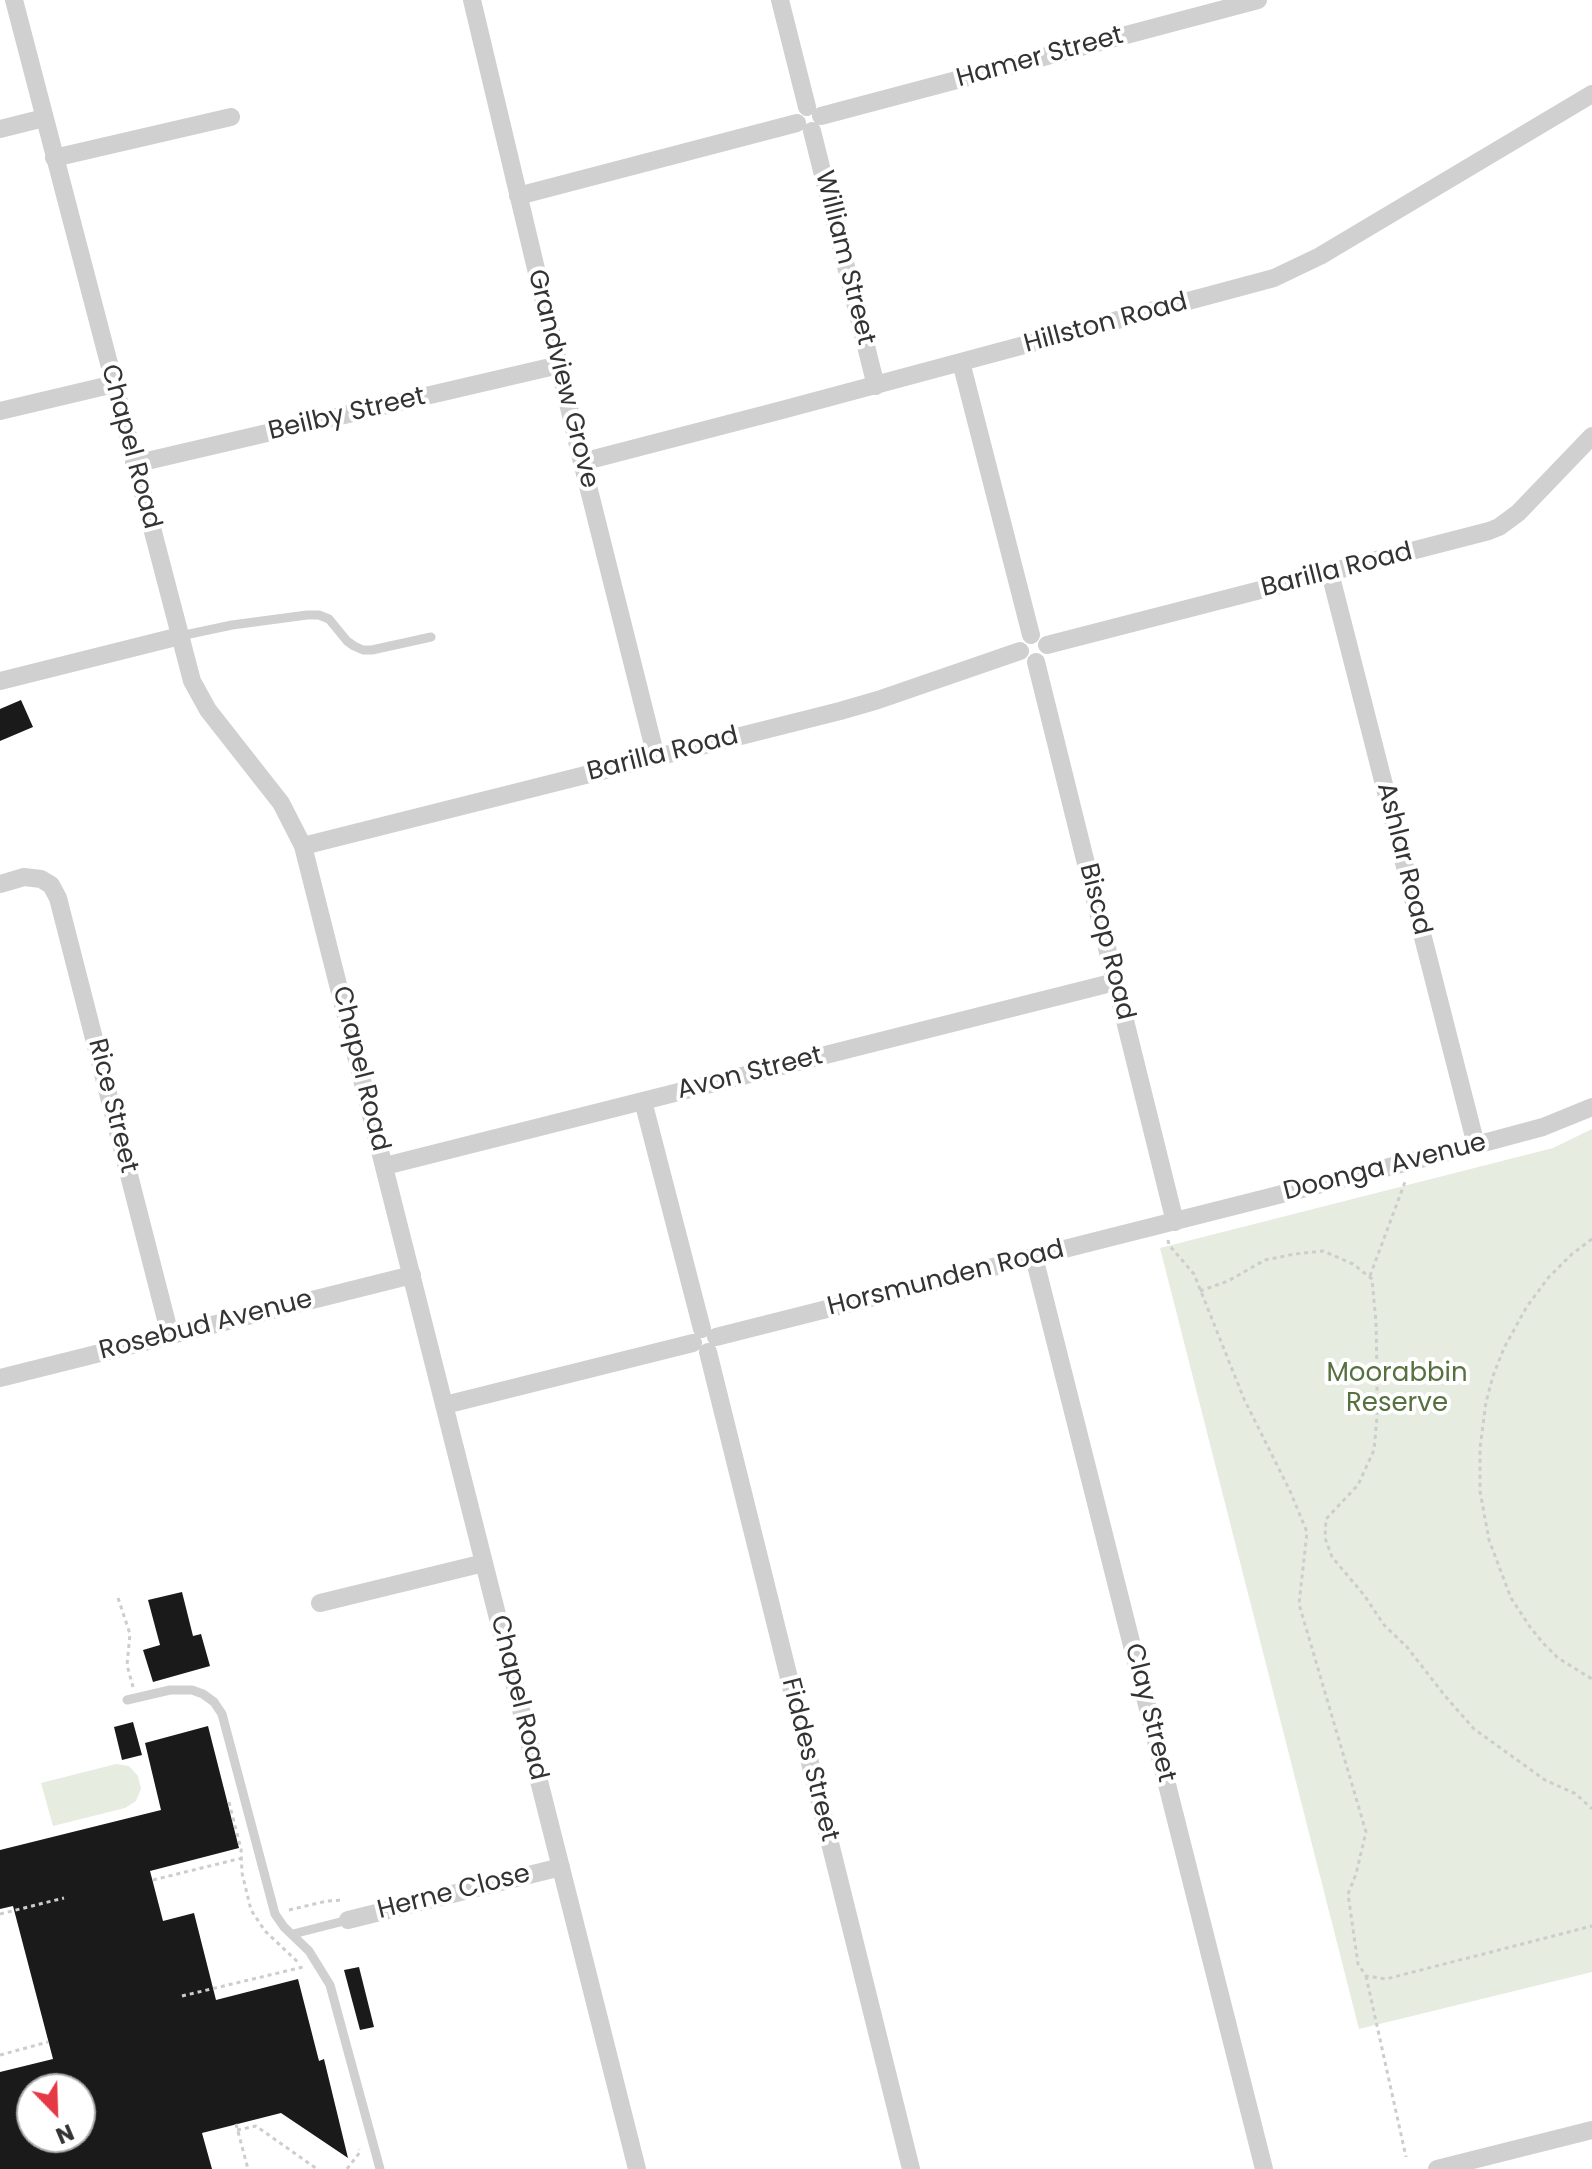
<!DOCTYPE html>
<style>
body{margin:0}
#map{position:relative;width:1592px;height:2169px;overflow:hidden;background:#fff;font-family:Poppins,sans-serif}
canvas{display:block}
.north{position:absolute;left:16px;top:2073px;width:80px;height:80px;box-sizing:border-box;background:#fff;border:2px solid #adadad;border-radius:50%;rotate:157deg;font-size:22px;font-weight:700;line-height:32px;text-align:center;color:#333}
.north::after{content:'';display:block;margin:auto;width:28px;height:36px;background:#e63946;clip-path:polygon(50% 0,100% 100%,50% 72%,0 100%)}
</style>
<div id="map">
<canvas width="1592" height="2169"></canvas>
<div class="north">N</div>
</div>
<script>
const ctx = document.querySelector('canvas').getContext('2d');
ctx.lineJoin = 'round';
function fill(path, color) {
  ctx.fillStyle = color;
  ctx.fill(path, 'evenodd');
}
function poly(rows) {
  const path = new Path2D();
  for (const r of rows) {
    path.moveTo(r[0], r[1]);
    for (let i = 2; i < r.length; i += 2) path.lineTo(r[i], r[i + 1]);
  }
  return path;
}
function trace(path, color, width, dash) {
  ctx.strokeStyle = color;
  ctx.lineWidth = width;
  ctx.lineCap = dash ? 'butt' : 'round';
  ctx.setLineDash(dash || []);
  ctx.stroke(path);
}
function drawText(font, color, halo, rows, align = 'center') {
  ctx.font = font + ' Poppins,sans-serif';
  ctx.lineWidth = 8;
  ctx.setLineDash([]);
  ctx.textBaseline = 'middle';
  ctx.strokeStyle = halo;
  ctx.fillStyle = color;
  for (const [text, x, y, turn = 0] of rows) {
    ctx.save();
    ctx.translate(x, y);
    ctx.rotate((+turn || 0) * Math.PI / 180);
    ctx.textAlign = isNaN(turn) ? turn : align;
    if (halo) ctx.strokeText(text, 0, 0);
    ctx.fillText(text, 0, 0);
    ctx.restore();
  }
}
fill(poly([
 [1592,1129,1592,1972,1359,2029,1160,1248,1553,1148],
 [116,1764,129,1766,138,1776,141,1789,136,1801,125,1808,53,1826,41,1783]
]), '#e6ecdf');
fill(poly([
 [21,700,33,727,0,741,0,709],
 [182,1592,193,1636,201,1634,210,1666,153,1682,143,1650,160,1645,148,1600],
 [133,1722,142,1755,122,1760,114,1727],
 [208,1726,239,1848,150,1871,163,1921,194,1913,216,2000,298,1979,319,2061,324,2059,348,2158,281,2113,202,2133,212,2169,0,2169,0,2072,53,2059,13,1906,0,1909,0,1850,161,1810,145,1743],
 [32,2089,80,2089,80,2137,32,2137],
 [359,1967,374,2027,360,2030,344,1970]
]), '#1a1a1a');
trace(poly([
 [1592,1239,1572,1254,1548,1278,1526,1308,1504,1348,1493,1376,1486,1402,1480,1448,1480,1491,1489,1540,1511,1598,1530,1627,1543,1643,1558,1658,1592,1679],
 [1168,1240,1169,1245,1194,1274,1244,1399,1290,1491,1307,1532,1299,1604,1366,1832,1356,1874,1348,1894,1358,1964,1366,1976,1386,1979,1592,1926],
 [1370,1276,1405,1182],
 [1200,1291,1228,1281,1265,1260,1295,1254,1323,1251,1353,1264,1372,1279,1376,1322,1377,1373,1377,1417,1374,1450,1358,1485,1326,1519,1325,1538,1332,1557,1364,1595,1384,1625,1407,1647,1445,1696,1474,1729,1545,1780,1576,1794,1592,1809],
 [118,1598,130,1634,127,1665,133,1687],
 [229,1802,241,1849,242,1873,251,1910,265,1931,300,1964],
 [153,1880,242,1858],
 [289,1910,327,1901,343,1900],
 [0,1914,64,1898],
 [1366,1976,1406,2157],
 [182,1996,303,1967],
 [0,2055,48,2042],
 [236,2124,248,2169],
 [237,2130,256,2126,317,2169],
 [347,2169,360,2152,359,2149]
]), '#cdcdcd', 3, [4, 4]);
trace(poly([
 [180,636,232,625,307,615,319,615,329,619,347,641,354,646,363,650,372,650,431,637],
 [127,1700,170,1690,192,1690,203,1694,214,1702,222,1714,275,1914,284,1927,309,1951,330,1985,380,2169],
 [293,1934,348,1920]
]), '#d0d0d0', 9);
trace(poly([
 [14,0,192,681,208,710,281,803,303,846,637,2169],
 [472,0,582,462,656,757],
 [780,0,807,107],
 [821,116,1258,0],
 [0,129,44,118],
 [812,131,876,386],
 [54,158,231,117],
 [518,196,797,123],
 [961,362,1031,635],
 [0,411,114,384],
 [582,462,782,410,1274,278,1320,256,1592,94],
 [134,464,559,365],
 [1330,573,1476,1145],
 [1047,645,1489,531,1499,527,1518,513,1592,436],
 [1036,662,1175,1222],
 [0,681,180,636],
 [303,846,840,711,878,700,1020,651],
 [0,884,24,877,41,879,51,885,58,898,170,1335],
 [643,1101,702,1329],
 [385,1166,1115,982],
 [1034,1257,1264,2169],
 [716,1337,1476,1145,1543,1127,1592,1107],
 [708,1352,911,2169],
 [0,1378,412,1275],
 [445,1405,693,1343],
 [320,1603,484,1563],
 [348,1920,561,1867],
 [1437,2169,1592,2130]
]), '#d0d0d0', 18);
drawText('26px', '#333', '#fff', [
 ["Hamer Street",1040,58,-15],
 ["William Street",844,258,76],
 ["Hillston Road",1106,324,-15],
 ["Grandview Grove",562,379,76],
 ["Beilby Street",347,415,-13],
 ["Chapel Road",130,447,75],
 ["Barilla Road",1337,571,-14],
 ["Barilla Road",663,755,-14],
 ["Ashlar Road",1403,859,76],
 ["Biscop Road",1106,942,76],
 ["Chapel Road",360,1069,76],
 ["Avon Street",750,1074,-14],
 ["Rice Street",112,1106,76],
 ["Doonga Avenue",1385,1168,-14],
 ["Horsmunden Road",946,1279,-14],
 ["Rosebud Avenue",206,1326,-14],
 ["Chapel Road",518,1698,76],
 ["Clay Street",1149,1713,76],
 ["Fiddes Street",809,1760,76],
 ["Herne Close",454,1893,-14]
]);
drawText('26px', '#56703f', '#fff', [
 ["Moorabbin",1397,1374],
 ["Reserve",1397,1404]
]);
</script>
